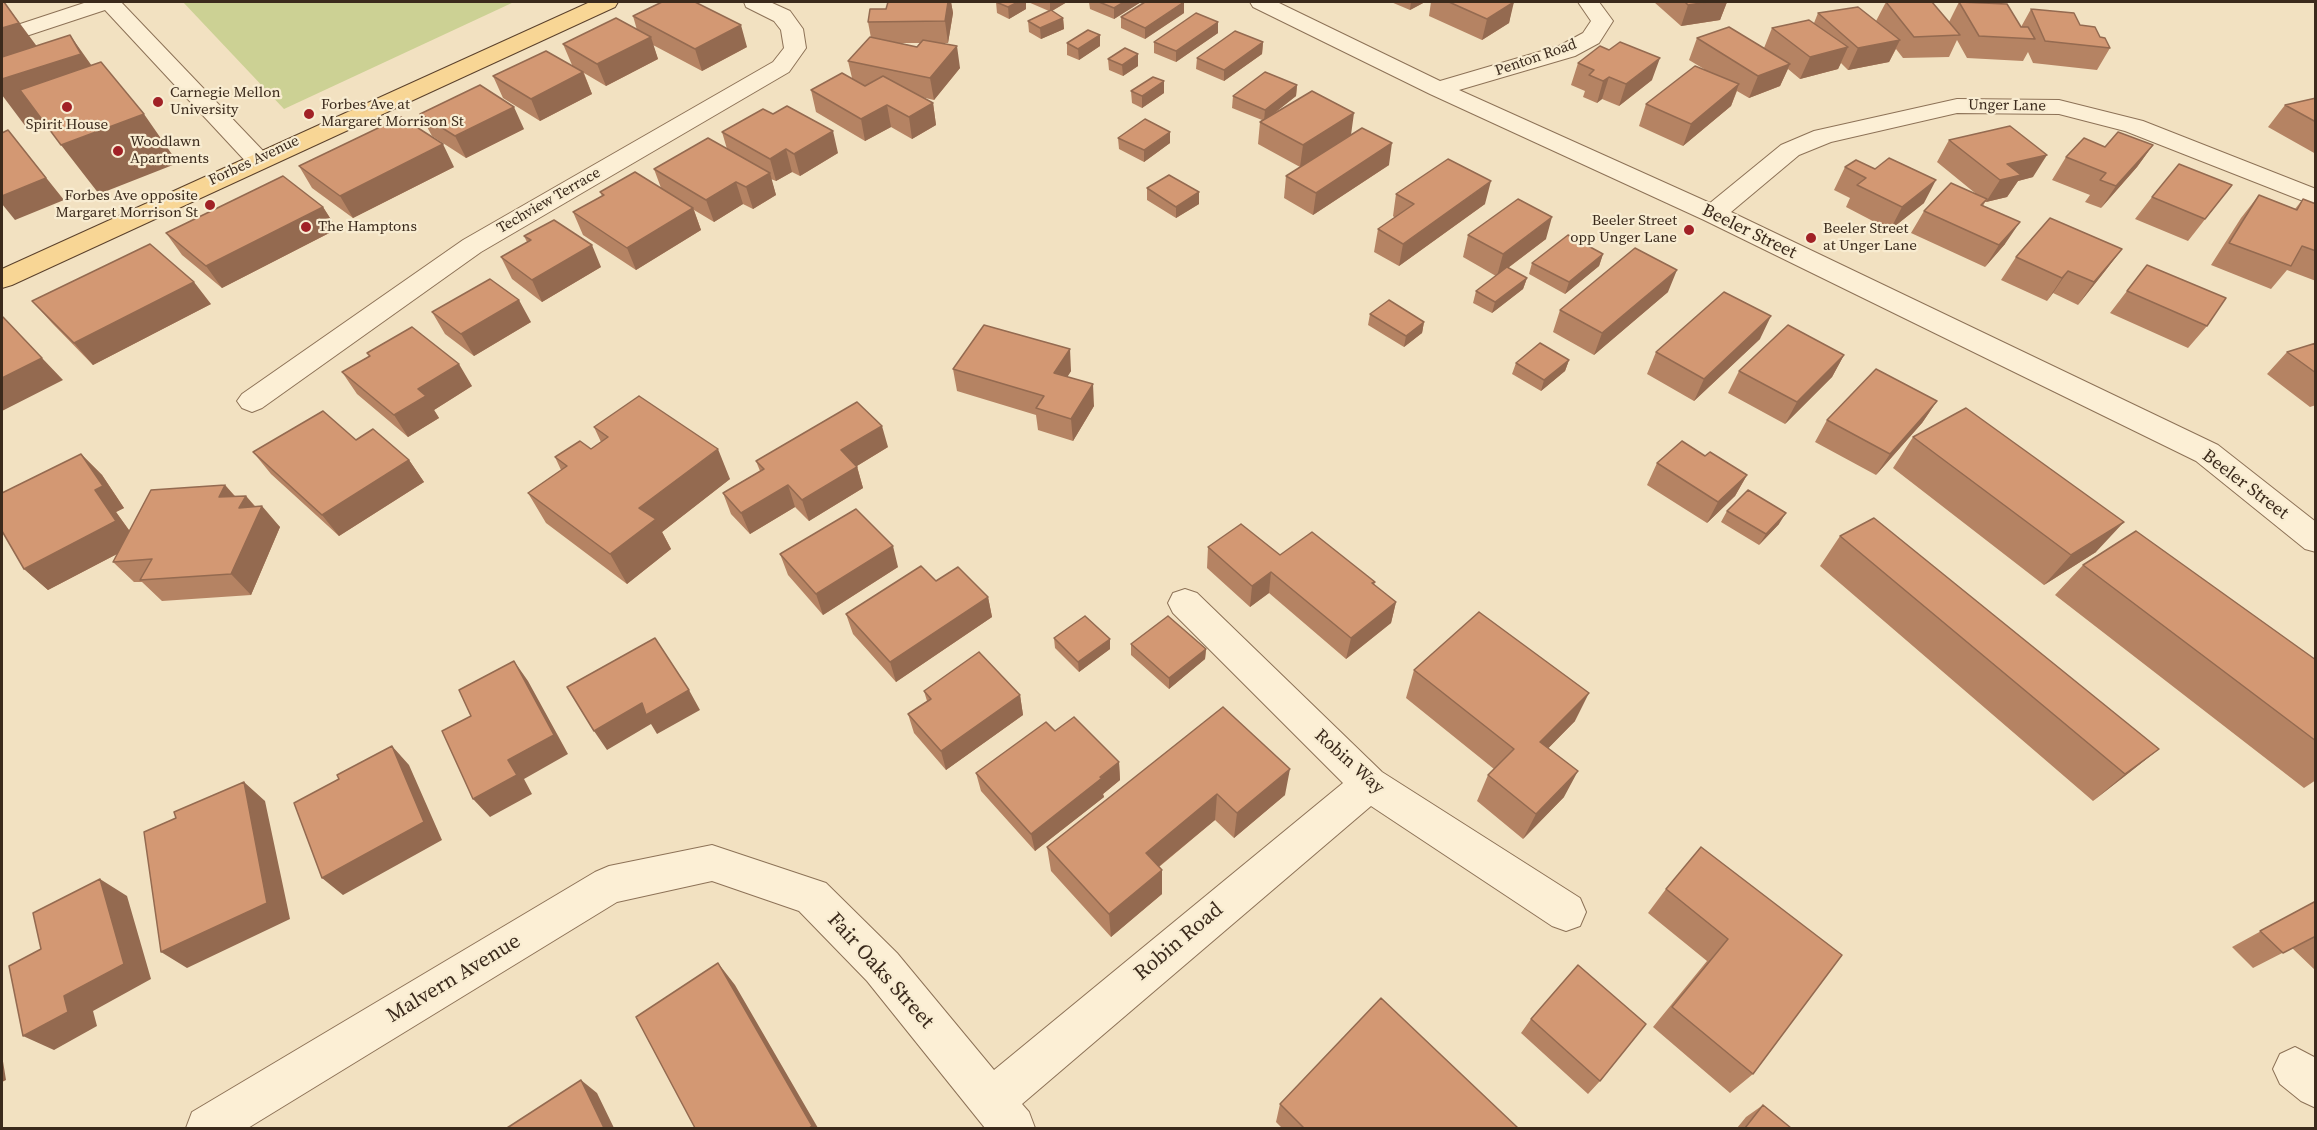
<!DOCTYPE html>
<style>
body{margin:0}
#map{position:relative;width:2317px;height:1130px;overflow:hidden;background:#f2e1c1;font-family:"Source Serif 4",serif}
canvas{display:block}
.frame{position:absolute;inset:0;border:3px solid #3b2a1c;pointer-events:none}
</style>
<div id="map">
<canvas width="2317" height="1130"></canvas>
<div class="frame"></div>
</div>
<script>
const ctx = document.querySelector('canvas').getContext('2d');
ctx.lineJoin = 'round';
function fill(path, color) {
  ctx.fillStyle = color;
  ctx.fill(path, 'evenodd');
}
function poly(rows) {
  const path = new Path2D();
  for (const r of rows) {
    path.moveTo(r[0], r[1]);
    for (let i = 2; i < r.length; i += 2) path.lineTo(r[i], r[i + 1]);
  }
  return path;
}
function trace(path, color, width, dash) {
  ctx.strokeStyle = color;
  ctx.lineWidth = width;
  ctx.lineCap = dash ? 'butt' : 'round';
  ctx.setLineDash(dash || []);
  ctx.stroke(path);
}
function drawText(font, color, halo, rows, align = 'center') {
  ctx.font = font + ' "Source Serif 4",serif';
  ctx.lineWidth = 4.5;
  ctx.setLineDash([]);
  ctx.textBaseline = 'middle';
  ctx.strokeStyle = halo;
  ctx.fillStyle = color;
  for (const [text, x, y, turn = 0] of rows) {
    ctx.save();
    ctx.translate(x, y);
    ctx.rotate((+turn || 0) * Math.PI / 180);
    ctx.textAlign = isNaN(turn) ? turn : align;
    if (halo) ctx.strokeText(text, 0, 0);
    ctx.fillText(text, 0, 0);
    ctx.restore();
  }
}
fill(poly([
 [183,2,514,2,284,109]
]), '#ccd194');
const minor = poly([
 [87,2,121,2,267,155,270,160,267,165,258,167,249,165,105,10,2,44,2,30,87,2],
 [744,2,770,2,790,11,803,29,806,48,789,72,481,252,262,408,252,412,242,408,237,401,242,394,463,240,773,62,784,48,781,30,774,21,746,7,744,2],
 [1250,2,1277,2,1440,81,1559,46,1583,33,1591,21,1578,2,1599,2,1613,21,1599,43,1575,56,1459,90,1710,203,1781,145,1814,131,1957,99,2059,100,2143,121,2316,189,2316,206,2125,131,2059,114,1957,113,1831,142,1799,155,1731,212,2218,445,2316,522,2316,552,2305,549,2196,461,1704,220,1430,94,1253,7,1250,2],
 [1185,589,1197,593,1382,772,1580,898,1586,912,1580,926,1566,931,1552,926,1371,806,1022,1104,1029,1112,1035,1128,985,1128,867,981,799,911,712,881,617,902,248,1128,186,1128,192,1112,595,872,609,866,712,845,826,883,897,953,994,1070,1343,783,1173,613,1168,603,1173,593,1185,589],
 [2295,1047,2316,1058,2316,1108,2301,1101,2280,1084,2273,1069,2280,1054,2295,1047]
]);
const major = poly([
 [590,2,618,2,615,7,12,285,2,288,2,269,590,2]
]);
trace(minor, '#8d7257', 2);
trace(major, '#5a402b', 2);
fill(minor, '#fcefd5');
fill(major, '#f8d695');
fill(poly([
 [888,2,951,2,953,13,948,43,939,43,960,68,934,100,921,97,933,103,936,125,912,139,891,127,865,141,816,112,811,90,852,78,848,61,871,38,868,22,886,9],
 [900,43,920,43,917,47],
 [996,2,1026,2,1026,9,1009,19,997,13],
 [1028,2,1067,2,1052,11,1063,18,1064,29,1041,39,1029,32,1028,21,1049,11],
 [1089,2,1141,2,1114,19,1090,9],
 [1391,2,1425,2,1410,10],
 [1431,2,1513,2,1509,23,1482,40,1429,16],
 [1654,2,1727,2,1720,20,1681,26],
 [1886,2,1949,22,1959,2,2021,27,2031,9,2080,25,2100,37,2110,48,2097,70,2033,63,2028,52,2023,61,1967,58,1957,40,1949,57,1903,58,1896,49,1889,62,1848,70,1841,63,1838,69,1800,79,1788,69,1780,86,1749,98,1737,91,1731,106,1683,146,1639,126,1646,104,1704,69,1689,60,1697,38,1764,48,1772,28,1814,23,1818,13,1876,21],
 [1184,13,1145,39,1121,28,1121,17],
 [633,16,747,47,702,71,653,45,658,59,606,86,584,73,592,94,540,121,503,98,493,76,572,65,563,44,637,30],
 [1218,22,1218,33,1176,62,1154,53,1154,42],
 [1263,42,1262,54,1224,81,1196,69,1197,58],
 [1067,43,1100,46,1079,60,1067,55],
 [1108,59,1138,66,1123,76,1109,70],
 [1578,63,1652,80,1619,106,1602,99,1597,103,1583,97,1585,91,1571,85],
 [1164,81,1164,93,1142,108,1132,103,1131,91],
 [1297,85,1296,96,1276,112,1351,135,1389,165,1313,215,1284,198,1286,176,1300,167,1258,144,1260,122,1262,120,1232,108,1233,96],
 [2316,98,2316,154,2268,127,2285,105],
 [420,114,524,129,466,158,432,136],
 [722,132,838,153,800,176,792,172,776,181,771,179,776,195,753,209,743,204,714,222,694,210,701,230,636,270,583,235,573,212,602,196,600,192,661,188,654,169,727,149],
 [1118,138,1170,143,1144,162,1119,149],
 [1949,140,2033,177,2018,181,2007,197,1986,202,1985,202,1983,206,2005,244,1985,267,1911,233,1924,211,1975,193,1937,162],
 [2153,145,2137,167,2101,208,2085,202,2090,195,2052,180,2066,157,2105,147],
 [299,166,454,167,353,218,312,188],
 [1845,167,1924,203,1890,230,1846,207,1850,198,1834,190],
 [2232,185,2188,241,2135,219,2152,197],
 [1147,188,1199,204,1176,218,1147,200],
 [1396,194,1485,204,1399,266,1374,252,1378,229,1395,218,1393,216],
 [2259,195,2295,209,2303,199,2316,204,2316,281,2287,270,2271,289,2211,265,2241,218],
 [323,207,337,229,222,288,182,255,166,233],
 [1468,235,1546,239,1508,268,1527,278,1523,289,1492,313,1473,303,1476,291,1496,276,1463,257],
 [524,236,601,267,542,302,512,279,501,257,527,242],
 [2122,249,2105,271,2078,305,2053,293,2047,301,2001,280,2016,257],
 [1603,254,1599,266,1565,294,1529,274,1532,263],
 [2147,265,2207,326,2188,348,2110,313],
 [1668,292,1594,355,1553,332,1560,310],
 [32,301,211,304,93,365,52,323],
 [432,312,531,322,474,356,445,334],
 [1370,314,1424,322,1422,333,1404,347,1368,325],
 [1760,339,1694,401,1647,374,1656,352],
 [2316,343,2316,405,2310,407,2267,374,2287,352],
 [367,353,472,386,434,410,439,418,408,437,357,394,342,372,369,356],
 [1844,355,1832,377,1785,424,1728,393,1739,371],
 [1569,360,1565,371,1541,391,1512,374,1516,363],
 [953,369,1071,371,1067,377,1094,406,1073,441,1038,430,1036,415,957,391],
 [1937,401,1922,423,1876,475,1815,442,1827,420],
 [594,427,730,479,662,532,671,549,627,584,546,523,528,493,561,470,555,457,591,449,601,442],
 [1913,437,2096,552,2044,585,1893,468],
 [356,440,409,460,424,482,339,536,271,474,253,452],
 [888,447,857,466,863,488,809,521,795,507,750,534,731,514,723,493,760,471,756,461],
 [81,454,102,475,124,508,116,512,129,530,225,485,235,496,246,496,255,506,280,527,251,595,162,601,142,582,134,582,113,562,117,554,48,590,24,569],
 [1705,456,1747,475,1735,496,1707,523,1647,485,1657,463],
 [1727,511,1779,524,1759,545,1721,522],
 [1840,536,2159,749,2093,801,1820,566],
 [1208,547,1280,555,1375,582,1374,585,1396,602,1391,623,1346,659,1269,593,1250,607,1207,568],
 [780,554,898,567,823,615,788,575],
 [2083,565,2316,660,2316,780,2304,788,2055,595],
 [936,581,988,597,992,617,896,682,853,634,846,614],
 [1054,638,1110,649,1079,672,1055,648],
 [1131,644,1206,649,1205,659,1169,689,1131,655],
 [1414,670,1575,721,1548,748,1564,797,1523,839,1477,801,1488,775,1494,769,1406,698],
 [924,691,1020,695,1023,715,946,770,914,733,908,714,927,701],
 [1223,707,1285,795,1234,838,1215,820,1159,867,1162,894,1111,937,1051,871,1047,847],
 [1055,731,1119,762,1120,780,1103,794,1104,797,1035,851,981,791,976,773],
 [1666,889,1842,955,1753,1074,1730,1093,1653,1027,1707,961,1648,913],
 [2316,901,2316,971,2292,948,2253,968,2232,947],
 [1531,1019,1600,1081,1588,1094,1521,1033],
 [1280,1104,1518,1128,1282,1128,1276,1122],
 [1763,1105,1791,1128,1737,1128,1746,1117]
]), '#b58363');
fill(poly([
 [4,2,50,64,70,35,104,83,115,102,29,131,2,95,2,28],
 [948,2,951,2,953,13,948,43,945,21],
 [1018,2,1026,2,1026,9,1009,19,1008,7],
 [1050,2,1067,2,1050,12],
 [1124,2,1141,2,1114,19,1114,8],
 [1184,2,1184,13,1145,39,1145,28],
 [1411,2,1425,2,1410,10],
 [1514,2,1509,23,1482,40,1487,19],
 [1708,2,1727,2,1720,20,1681,26,1688,5],
 [1063,18,1064,29,1041,39,1040,28],
 [1218,22,1218,33,1176,62,1176,51],
 [741,25,747,47,702,71,695,49],
 [1100,35,1100,46,1079,60,1078,49],
 [651,37,658,59,606,86,597,64],
 [1900,40,1889,62,1848,70,1858,48],
 [1263,42,1262,54,1224,81,1224,70],
 [957,46,960,68,934,100,930,78],
 [1848,47,1838,69,1800,79,1810,57],
 [1138,54,1138,66,1123,76,1122,65],
 [1660,58,1652,80,1619,106,1626,84],
 [1790,64,1780,86,1749,98,1758,76],
 [583,72,592,94,540,121,531,99],
 [1609,77,1602,99,1597,103,1603,81],
 [1164,81,1164,93,1142,108,1142,96],
 [1739,84,1731,106,1683,146,1691,124],
 [1297,85,1296,96,1264,121,1265,110],
 [933,103,936,125,912,139,909,117],
 [887,105,891,127,865,141,861,119],
 [514,107,524,129,466,158,455,136],
 [1354,113,1351,135,1300,167,1303,145],
 [144,114,178,163,99,194,61,145],
 [8,130,64,200,15,220,2,204],
 [833,131,838,153,800,176,794,154],
 [1170,132,1170,143,1144,162,1144,150],
 [1392,143,1389,165,1313,215,1316,193],
 [443,144,454,167,353,218,340,196],
 [2153,145,2137,167,2101,208,2116,186],
 [786,149,792,172,776,181,770,159],
 [2047,155,2033,177,2018,181,2007,197,1986,202,2000,180,2007,164],
 [770,173,776,195,753,209,746,187],
 [1936,180,1924,203,1890,230,1902,207],
 [1491,181,1485,204,1399,266,1403,244],
 [736,182,743,204,714,222,706,200],
 [1199,192,1199,204,1176,218,1176,207],
 [323,207,337,229,222,288,206,266],
 [693,208,701,230,636,270,627,248],
 [1552,217,1546,239,1497,276,1503,254],
 [2020,222,2005,244,1985,267,1999,245],
 [592,245,601,267,542,302,532,280],
 [2122,249,2105,271,2078,305,2094,282],
 [1603,254,1599,266,1565,294,1569,282],
 [1677,270,1668,292,1594,355,1602,333],
 [2068,271,2053,293,2047,301,2062,278],
 [1527,278,1523,289,1492,313,1495,302],
 [194,282,211,304,93,365,74,343],
 [519,300,531,322,474,356,461,334],
 [1771,316,1760,339,1694,401,1704,379],
 [1424,322,1422,333,1404,347,1406,336],
 [1070,349,1071,371,1056,395,1054,373],
 [1844,355,1832,377,1785,424,1797,402],
 [42,358,63,380,2,411,2,378],
 [1569,360,1565,371,1541,391,1544,380],
 [459,364,472,386,434,410,439,418,408,437,394,415,418,389],
 [1093,384,1094,406,1073,441,1071,419],
 [1937,401,1922,423,1876,475,1890,454],
 [882,426,888,447,847,472,841,450],
 [718,449,730,479,662,532,671,549,627,584,610,554,639,508],
 [81,454,102,475,124,508,116,512,138,543,48,590,24,569,95,490],
 [409,460,424,482,339,536,322,515],
 [857,467,863,488,809,521,802,500],
 [1747,475,1735,496,1707,523,1718,502],
 [225,485,241,504,246,496,259,512,262,506,280,527,251,595,231,574,219,497],
 [788,485,795,507,750,534,741,513],
 [1786,513,1779,524,1759,545,1766,534],
 [2124,522,2096,552,2044,585,2071,555],
 [893,546,898,567,823,615,816,594],
 [1271,572,1269,593,1250,607,1252,586],
 [988,597,992,617,896,682,890,662],
 [1396,602,1391,623,1346,659,1351,638],
 [1110,639,1110,649,1079,672,1078,662],
 [1206,649,1205,659,1169,689,1169,678],
 [514,661,528,681,568,754,524,779,532,794,490,817,473,799,508,760],
 [689,690,700,710,657,734,651,724,607,750,594,731,642,703],
 [1589,693,1575,721,1528,769,1540,742],
 [1020,695,1023,715,946,770,941,751],
 [392,746,409,765,442,840,343,895,322,878],
 [2159,749,2125,776,2093,801,2125,774],
 [1119,762,1120,780,1103,794,1104,797,1035,851,1031,834],
 [1290,769,1285,795,1234,838,1237,813],
 [1578,771,1564,797,1523,839,1536,814],
 [244,782,265,801,290,919,187,968,161,952],
 [1217,794,1215,820,1146,877,1146,853],
 [1162,870,1162,894,1111,937,1109,914],
 [100,879,127,896,151,979,93,1011,97,1026,54,1050,23,1036,64,996],
 [718,963,735,985,818,1128,809,1128],
 [2,1055,6,1080,2,1082],
 [581,1080,597,1093,614,1128,604,1128]
]), '#946a50');
const building = poly([
 [2,2,4,2,19,23,2,28,2,2],
 [662,2,695,2,741,25,695,49,633,16,662,2],
 [888,2,948,2,945,21,868,22,870,9,886,9,888,2],
 [996,2,1018,2,1008,7,996,2],
 [1099,2,1124,2,1114,8,1099,2],
 [1145,2,1184,2,1145,28,1121,17,1145,2],
 [1449,2,1514,2,1487,19,1449,2],
 [1685,2,1708,2,1688,5,1685,2],
 [1886,2,1932,2,1960,35,1914,37,1886,2],
 [1959,2,2007,4,2021,27,2028,27,2035,39,1979,36,1959,2],
 [1858,7,1900,40,1858,48,1818,13,1858,7],
 [2031,9,2074,13,2080,25,2095,27,2100,37,2105,38,2110,48,2045,41,2031,9],
 [1051,10,1063,18,1040,28,1028,21,1051,10],
 [1196,13,1218,22,1176,51,1154,42,1196,13],
 [616,18,651,37,597,64,563,44,616,18],
 [1809,20,1848,47,1810,57,1772,28,1809,20],
 [1729,27,1790,64,1758,76,1697,38,1729,27],
 [1088,30,1100,35,1078,49,1067,43,1088,30],
 [1235,31,1263,42,1224,70,1197,58,1235,31],
 [70,35,81,54,2,79,2,57,70,35],
 [870,37,917,47,923,40,957,46,930,78,848,61,870,37],
 [1620,42,1660,58,1626,84,1609,77,1603,81,1589,75,1594,70,1578,63,1600,46,1609,50,1620,42],
 [1125,48,1138,54,1122,65,1108,59,1125,48],
 [546,51,583,72,531,99,493,76,546,51],
 [101,62,144,114,61,145,20,90,101,62],
 [1695,66,1739,84,1691,124,1646,104,1695,66],
 [1265,72,1297,85,1265,110,1233,96,1265,72],
 [842,73,865,86,883,76,933,103,909,117,887,105,861,119,811,90,842,73],
 [1153,77,1164,81,1142,96,1131,91,1153,77],
 [480,85,514,107,455,136,420,114,480,85],
 [1312,91,1354,113,1303,145,1260,122,1312,91],
 [2316,98,2316,122,2285,105,2316,98],
 [787,106,833,131,794,154,786,149,770,159,722,132,763,109,773,114,787,106],
 [401,117,443,144,340,196,299,166,401,117],
 [1145,119,1170,132,1144,150,1118,138,1145,119],
 [2010,126,2047,155,2007,164,2021,175,2000,180,1949,140,2010,126],
 [1362,128,1392,143,1316,193,1286,176,1362,128],
 [8,130,46,178,2,196,2,133,8,130],
 [2118,132,2153,145,2116,186,2100,180,2106,173,2066,157,2084,138,2105,147,2118,132],
 [708,138,770,173,746,187,736,182,706,200,654,169,708,138],
 [1889,158,1936,180,1902,207,1857,185,1866,178,1845,167,1856,160,1875,169,1889,158],
 [1448,159,1491,181,1403,244,1378,229,1414,204,1396,194,1448,159],
 [2179,164,2232,185,2205,219,2152,197,2179,164],
 [635,172,693,208,627,248,573,212,604,195,600,192,635,172],
 [1169,175,1199,192,1176,207,1147,188,1169,175],
 [283,176,323,207,206,266,166,233,283,176],
 [1951,183,1987,199,1981,205,2020,222,1999,245,1924,211,1951,183],
 [2259,195,2297,210,2303,199,2316,204,2316,251,2302,246,2291,266,2229,243,2259,195],
 [1518,199,1552,217,1503,254,1468,235,1518,199],
 [2050,218,2122,249,2094,282,2068,271,2062,278,2016,257,2050,218],
 [554,220,592,245,532,280,501,257,531,240,524,236,554,220],
 [1568,235,1603,254,1569,282,1532,263,1568,235],
 [150,244,194,282,74,343,32,301,150,244],
 [1635,248,1677,270,1602,333,1560,310,1635,248],
 [2147,265,2226,298,2207,326,2127,291,2147,265],
 [1507,267,1527,278,1495,302,1476,291,1507,267],
 [490,279,519,300,461,334,432,312,490,279],
 [1724,292,1771,316,1704,379,1656,352,1724,292],
 [1389,300,1424,322,1406,336,1370,314,1389,300],
 [2,317,3,317,42,358,2,378,2,317],
 [984,325,1070,349,1054,373,1093,384,1071,419,1036,408,1044,396,953,369,984,325],
 [1788,325,1844,355,1797,402,1739,371,1788,325],
 [412,327,459,364,418,389,426,396,394,415,342,372,370,356,367,353,412,327],
 [1540,343,1569,360,1544,380,1516,363,1540,343],
 [2316,343,2316,373,2287,352,2316,343],
 [1876,369,1937,401,1890,454,1827,420,1876,369],
 [639,396,718,449,639,508,656,519,610,554,528,493,567,466,555,457,580,441,591,449,608,437,594,427,639,396],
 [857,402,882,426,841,450,857,467,802,500,788,485,741,513,723,493,764,469,756,461,857,402],
 [1966,408,2124,522,2071,555,1913,437,1966,408],
 [323,411,356,440,373,429,409,460,322,515,253,452,323,411],
 [1682,441,1705,456,1710,452,1747,475,1718,502,1657,463,1682,441],
 [81,454,103,486,95,490,116,521,24,569,2,531,2,493,81,454],
 [225,485,219,497,246,496,239,508,262,506,231,574,140,580,152,559,113,562,151,490,225,485],
 [1748,490,1786,513,1766,534,1727,511,1748,490],
 [856,509,893,546,816,594,780,554,856,509],
 [1874,518,2159,749,2125,774,1840,536,1874,518],
 [1241,524,1280,555,1312,532,1375,582,1372,583,1396,602,1351,638,1271,572,1252,586,1208,547,1241,524],
 [2136,531,2316,660,2316,741,2083,565,2136,531],
 [921,566,936,581,958,567,988,597,890,662,846,614,921,566],
 [1479,612,1589,693,1540,742,1578,771,1536,814,1488,775,1514,749,1414,670,1479,612],
 [1085,616,1110,639,1078,662,1054,638,1085,616],
 [1168,616,1206,649,1169,678,1131,644,1168,616],
 [655,638,689,690,646,715,642,703,594,731,567,687,655,638],
 [979,652,1020,695,941,751,908,714,931,699,924,691,979,652],
 [514,661,554,735,508,760,517,775,473,799,442,731,471,716,459,690,514,661],
 [1223,707,1290,769,1237,813,1217,794,1146,853,1162,870,1109,914,1047,847,1223,707],
 [1074,717,1119,762,1100,777,1102,778,1031,834,976,773,1046,722,1055,731,1074,717],
 [392,746,424,822,322,878,294,803,339,779,337,775,392,746],
 [244,782,267,903,161,952,144,832,176,818,174,812,244,782],
 [1701,847,1842,955,1753,1074,1672,1007,1728,939,1666,889,1701,847],
 [100,879,124,964,64,996,68,1012,23,1036,9,966,41,949,33,913,100,879],
 [2316,901,2316,936,2283,953,2260,931,2316,901],
 [718,963,812,1126,809,1128,695,1128,636,1017,718,963],
 [1578,965,1646,1024,1600,1081,1531,1019,1578,965],
 [1381,998,1518,1128,1304,1128,1280,1104,1381,998],
 [581,1080,604,1128,507,1128,581,1080],
 [1763,1105,1791,1128,1745,1128,1763,1105]
]);
fill(building, '#d39873');
trace(building, '#946a50', 1.5);
for (const [x, y, r, color] of [
 [158,102,6,"#a12126"],
 [67,107,6,"#a12126"],
 [309,114,6,"#a12126"],
 [118,151,6,"#a12126"],
 [210,205,6,"#a12126"],
 [306,227,6,"#a12126"],
 [1689,230,6,"#a12126"],
 [1811,238,6,"#a12126"]
]) {
  const dot = new Path2D();
  dot.arc(x, y, r, 0, 2 * Math.PI);
  ctx.fillStyle = color;
  ctx.fill(dot);
  trace(dot, '#f8ecd1', 2);
}
drawText('15px', '#3b2a1c', '#f8ecd1', [
 ["Penton Road",1536,58,-19],
 ["Unger Lane",2007,106,1],
 ["Forbes Avenue",254,161,-25],
 ["Techview Terrace",549,201,-30]
]);
drawText('15px', '#3b2a1c', '#f8ecd1', [
 ["Carnegie Mellon",170,93],
 ["University",170,110],
 ["Forbes Ave at",321,105],
 ["Margaret Morrison St",321,122],
 ["Spirit House",67,125,"center"],
 ["Woodlawn",130,142],
 ["Apartments",130,159],
 ["Forbes Ave opposite",198,196,"right"],
 ["Margaret Morrison St",198,213,"right"],
 ["Beeler Street",1677,221,"right"],
 ["opp Unger Lane",1677,238,"right"],
 ["The Hamptons",318,227],
 ["Beeler Street",1823,229],
 ["at Unger Lane",1823,246]
], 'left');
drawText('18px', '#3b2a1c', '#f8ecd1', [
 ["Beeler Street",1749,232,26],
 ["Beeler Street",2245,485,37],
 ["Robin Way",1349,762,42]
]);
drawText('21px', '#3b2a1c', '#f8ecd1', [
 ["Robin Road",1179,942,-40],
 ["Fair Oaks Street",880,971,48],
 ["Malvern Avenue",454,979,-31]
]);
</script>
